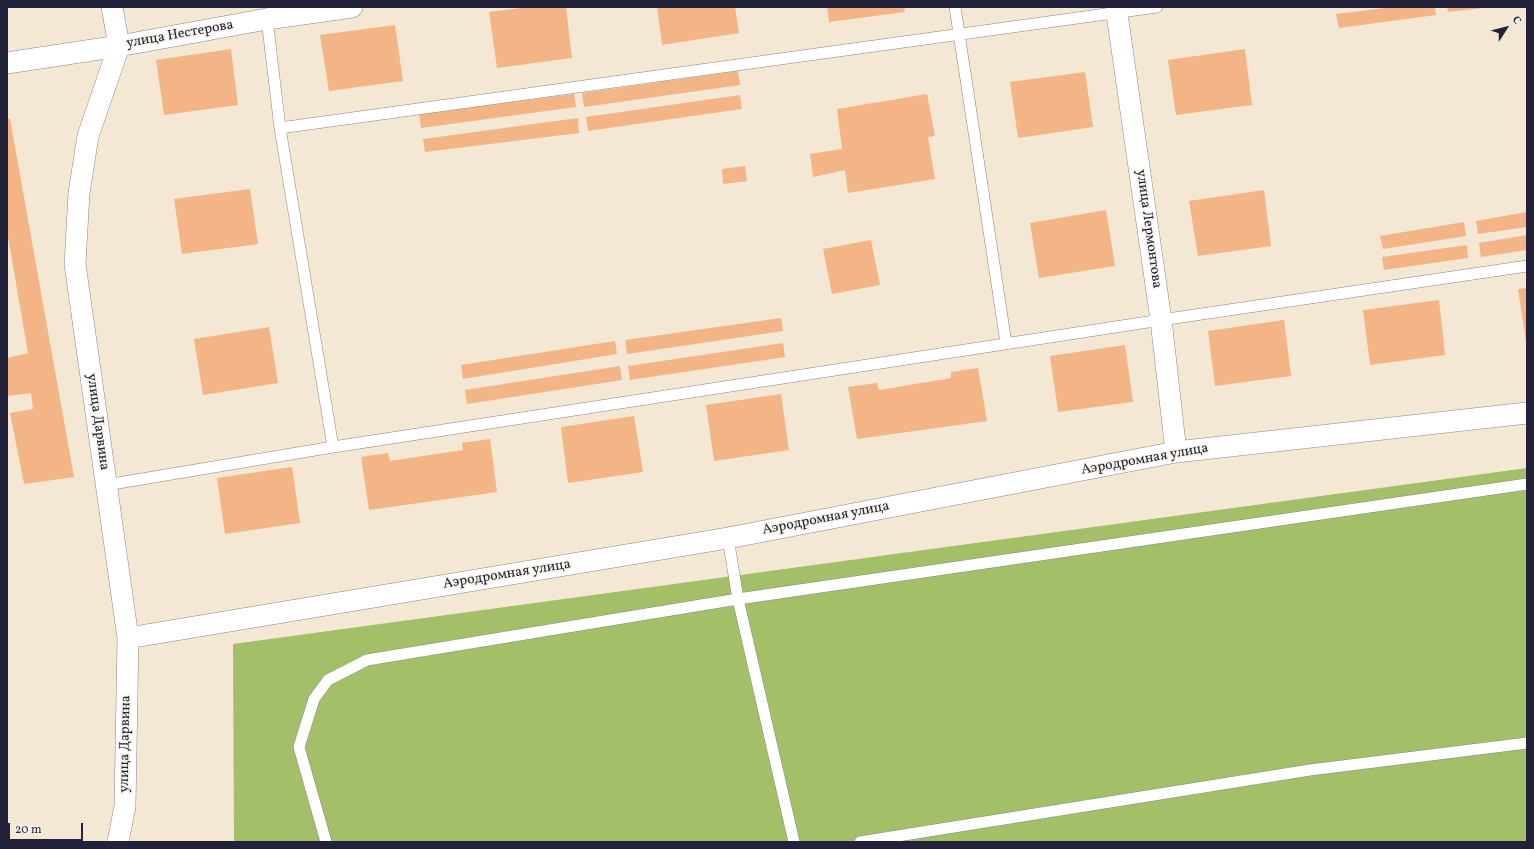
<!DOCTYPE html>
<meta charset="utf-8">
<style>
body{margin:0}
#map{position:relative;width:1534px;height:849px;overflow:hidden;background:#f4e8d4;font-family:Vollkorn,serif}
canvas{display:block}
.frame{position:absolute;inset:0;border:8px solid #22223b;pointer-events:none}
.north{position:absolute;left:1486px;top:8px;width:40px;height:40px;-webkit-text-stroke:3px #f7f3e8;paint-order:stroke;rotate:54deg;font-size:11px;font-weight:700;line-height:16px;text-align:center;color:#22223b}
.north::after{content:'';display:block;margin:auto;width:14px;height:18px;background:#22223b;clip-path:polygon(50% 0,100% 100%,50% 72%,0 100%)}
.scale{position:absolute;left:8px;top:823px;width:75px;height:18px;box-sizing:border-box;border:2px solid #22223b;border-top:0;padding-left:5px;font-size:12px;line-height:14px;white-space:nowrap;color:#22223b;-webkit-text-stroke:3px #f7f3e8;paint-order:stroke}
</style>
<div id="map">
<canvas width="1534" height="849"></canvas>
<div class="frame"></div>
<div class="north">С</div>
<div class="scale">20 m</div>
</div>
<script>
const ctx = document.querySelector('canvas').getContext('2d');
ctx.lineJoin = 'round';
function fill(path, color) {
  ctx.fillStyle = color;
  ctx.fill(path, 'evenodd');
}
function poly(rows) {
  const path = new Path2D();
  for (const r of rows) {
    path.moveTo(r[0], r[1]);
    for (let i = 2; i < r.length; i += 2) path.lineTo(r[i], r[i + 1]);
  }
  return path;
}
function trace(path, color, width, dash) {
  ctx.strokeStyle = color;
  ctx.lineWidth = width;
  ctx.lineCap = dash ? 'butt' : 'round';
  ctx.setLineDash(dash || []);
  ctx.stroke(path);
}
function drawText(font, color, halo, rows, align = 'center') {
  ctx.font = font + ' Vollkorn,serif';
  ctx.lineWidth = 3;
  ctx.setLineDash([]);
  ctx.textBaseline = 'middle';
  ctx.strokeStyle = halo;
  ctx.fillStyle = color;
  for (const [text, x, y, turn = 0] of rows) {
    ctx.save();
    ctx.translate(x, y);
    ctx.rotate((+turn || 0) * Math.PI / 180);
    ctx.textAlign = isNaN(turn) ? turn : align;
    if (halo) ctx.strokeText(text, 0, 0);
    ctx.fillText(text, 0, 0);
    ctx.restore();
  }
}
fill(poly([
 [1527,468,1527,842,234,842,233,644]
]), '#a3c068');
fill(poly([
 [529,7,566,7,572,58,497,68,489,12],
 [657,7,735,7,739,33,662,45],
 [827,7,904,7,905,12,829,22],
 [1393,7,1435,7,1436,15,1339,28,1336,14],
 [1447,7,1483,7,1483,8,1448,12],
 [395,25,403,81,329,91,320,35],
 [231,49,238,105,164,115,156,60],
 [1245,49,1252,105,1176,115,1168,60],
 [738,71,740,85,584,107,582,93],
 [1085,72,1093,127,1018,138,1010,82],
 [574,94,576,107,421,128,419,114],
 [927,94,935,136,928,137,935,179,848,193,845,170,813,177,810,154,842,149,837,109],
 [740,95,742,109,588,131,586,117],
 [578,118,579,133,425,152,423,139],
 [7,119,10,119,74,477,24,484,10,413,33,409,31,393,8,396,7,393,7,358,28,353,7,231],
 [745,166,747,181,723,184,722,169],
 [250,189,258,244,182,254,174,199],
 [1264,190,1271,246,1198,256,1189,201],
 [1106,210,1115,266,1039,278,1030,223],
 [1527,212,1527,227,1478,234,1476,221],
 [1464,222,1466,236,1383,249,1380,236],
 [1527,235,1527,250,1481,257,1479,243],
 [871,240,880,285,832,294,823,249],
 [1467,245,1468,258,1384,270,1382,257],
 [1527,288,1527,342,1526,342,1518,289],
 [1439,300,1445,355,1370,365,1363,310],
 [781,318,783,331,627,354,625,340],
 [1284,320,1291,376,1215,386,1208,331],
 [269,327,278,383,203,395,194,339],
 [615,341,617,354,463,379,461,365],
 [783,343,785,357,630,380,628,366],
 [1125,345,1133,402,1058,412,1050,356],
 [620,366,622,380,467,404,465,390],
 [978,368,987,421,857,439,848,387,877,383,879,390,951,378,951,372],
 [781,394,789,450,714,461,706,405],
 [634,416,643,472,568,483,561,427],
 [490,439,497,492,369,510,361,457,388,453,390,461,463,450,462,443],
 [292,467,300,523,225,534,217,478]
]), '#f3b486');
const lane = poly([
 [955,7,1006,343],
 [267,19,280,128,333,447],
 [280,128,1157,7],
 [106,485,333,447,1161,320,1527,266],
 [728,538,738,599,794,842],
 [326,842,299,747,314,699,328,680,367,660,738,599,1527,484],
 [860,842,1310,770,1527,743]
]);
const street = poly([
 [112,7,119,46,88,136,79,193,75,264,128,638,125,806,118,842],
 [1116,7,1161,320,1176,452],
 [7,63,119,46,267,19,352,7],
 [128,638,728,538,1176,452,1527,413]
]);
trace(lane, '#8b8588', 12);
trace(street, '#8b8588', 22);
trace(lane, '#fff', 11);
trace(street, '#fff', 21);
drawText('14px', '#22223b', '#f7f3e8', [
 ["улица Нестерова",180,35,-10],
 ["улица Лермонтова",1148,229,82],
 ["улица Дарвина",97,422,82],
 ["Аэродромная улица",1145,460,-10],
 ["Аэродромная улица",826,519,-11],
 ["Аэродромная улица",507,575,-9],
 ["улица Дарвина",126,744,-89]
]);
</script>
